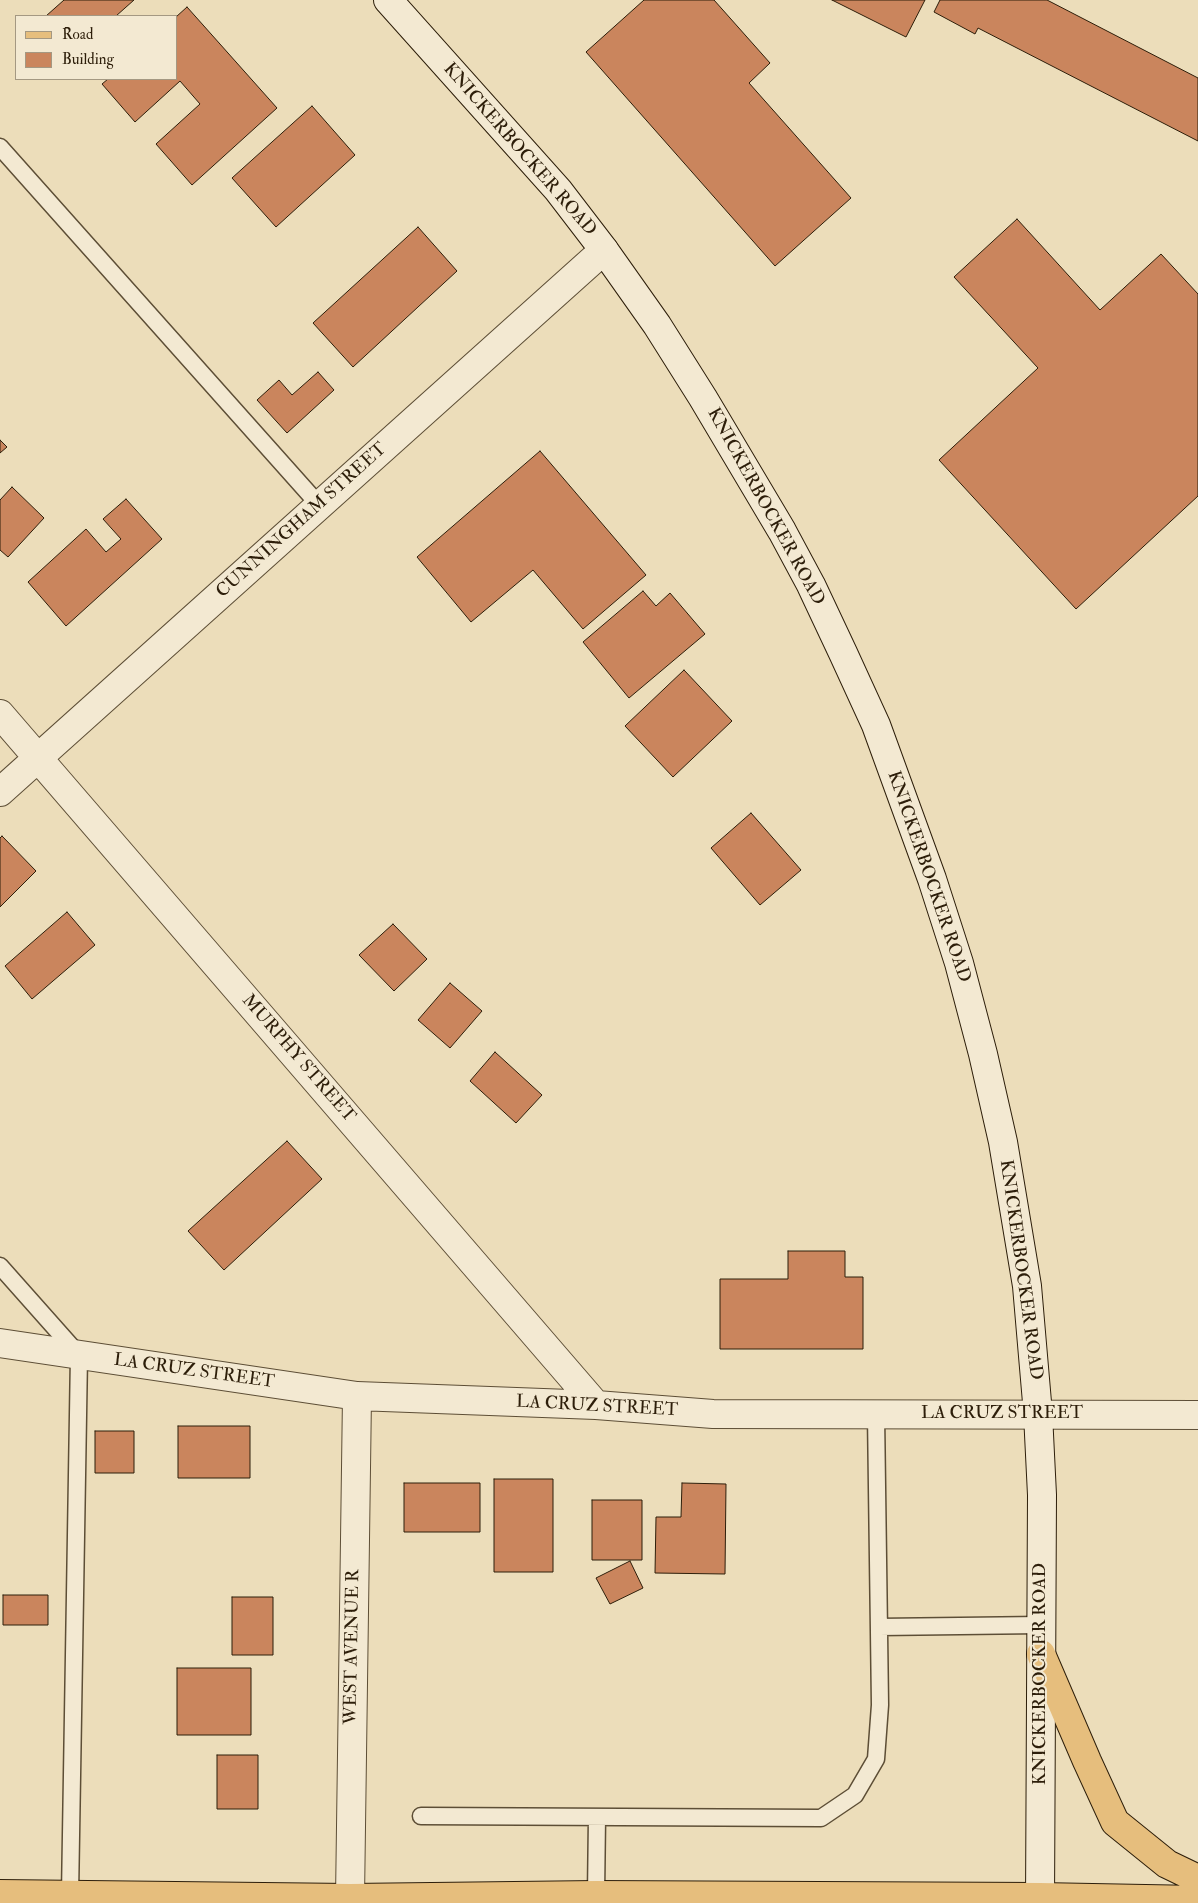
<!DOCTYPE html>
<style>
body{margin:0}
#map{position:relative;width:1198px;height:1903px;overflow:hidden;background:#ecddba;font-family:"IM FELL Double Pica",serif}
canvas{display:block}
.legend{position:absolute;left:15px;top:15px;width:162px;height:65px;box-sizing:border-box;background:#f3e9d2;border:1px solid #a49882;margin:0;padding:6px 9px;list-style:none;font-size:15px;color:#2d1e0a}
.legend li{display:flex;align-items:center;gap:10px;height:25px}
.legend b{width:25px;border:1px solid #a49882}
</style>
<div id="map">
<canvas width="1198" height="1903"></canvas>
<ul class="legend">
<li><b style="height:6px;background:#e6be7d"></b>Road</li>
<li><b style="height:14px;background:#ca855d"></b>Building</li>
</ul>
</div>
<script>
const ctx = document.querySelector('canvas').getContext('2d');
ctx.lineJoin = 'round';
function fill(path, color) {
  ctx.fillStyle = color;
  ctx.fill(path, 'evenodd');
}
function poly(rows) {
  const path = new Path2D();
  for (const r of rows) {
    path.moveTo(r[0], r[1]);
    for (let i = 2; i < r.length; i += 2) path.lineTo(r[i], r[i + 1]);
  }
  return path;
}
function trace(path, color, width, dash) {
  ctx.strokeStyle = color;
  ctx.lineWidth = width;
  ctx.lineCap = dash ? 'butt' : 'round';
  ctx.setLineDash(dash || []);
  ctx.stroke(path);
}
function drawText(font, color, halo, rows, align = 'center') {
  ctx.font = font + ' "IM FELL Double Pica",serif';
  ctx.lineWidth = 4;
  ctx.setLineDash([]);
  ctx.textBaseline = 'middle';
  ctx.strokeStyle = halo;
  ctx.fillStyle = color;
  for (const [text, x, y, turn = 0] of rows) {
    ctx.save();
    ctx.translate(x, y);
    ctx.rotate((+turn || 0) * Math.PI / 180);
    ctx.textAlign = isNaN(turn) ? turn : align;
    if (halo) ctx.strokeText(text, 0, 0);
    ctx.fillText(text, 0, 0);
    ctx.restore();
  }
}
const building = poly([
 [64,0,134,0,116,16,46,16,64,0],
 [644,0,714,0,770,63,749,83,851,198,775,266,586,52,644,0],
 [832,0,925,0,906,37,832,0],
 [940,0,1047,0,1198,78,1198,141,978,28,975,34,934,12,940,0],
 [187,7,277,108,192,185,156,144,200,104,180,81,135,122,102,84,108,79,176,79,176,17,187,7],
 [312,106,355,155,276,227,232,178,312,106],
 [1017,219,1100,310,1161,254,1198,294,1198,496,1076,609,939,460,1038,368,954,277,1017,219],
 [418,227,457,271,353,367,313,323,418,227],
 [318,372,334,390,287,433,257,400,279,380,292,395,318,372],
 [0,440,7,447,0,453,0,440],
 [540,451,646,575,583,629,533,570,471,622,417,557,540,451],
 [12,487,44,518,8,557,0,550,0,500,12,487],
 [126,499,162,539,66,626,28,582,86,529,106,552,121,539,103,519,126,499],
 [643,591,656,606,670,593,705,634,629,698,583,642,643,591],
 [684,670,732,721,673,777,625,726,684,670],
 [751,813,801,870,760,905,711,848,751,813],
 [2,836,36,871,0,907,0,838,2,836],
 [67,912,95,945,32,999,5,966,67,912],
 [393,924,427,959,394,991,359,955,393,924],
 [450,983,482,1011,450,1048,418,1020,450,983],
 [495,1052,542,1095,516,1123,470,1081,495,1052],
 [287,1141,322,1179,224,1270,188,1231,287,1141],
 [788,1251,845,1251,845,1277,863,1277,863,1349,720,1349,720,1279,788,1279,788,1251],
 [178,1426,250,1426,250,1478,178,1478,178,1426],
 [95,1431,134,1431,134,1473,95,1473,95,1431],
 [494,1479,553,1479,553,1572,494,1572,494,1479],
 [404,1483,480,1483,480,1532,404,1532,404,1483],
 [682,1483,726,1484,725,1574,655,1573,656,1517,681,1517,682,1483],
 [592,1500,642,1500,642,1560,592,1560,592,1500],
 [630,1561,643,1588,610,1604,596,1578,630,1561],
 [3,1595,48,1595,48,1625,3,1625,3,1595],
 [232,1597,273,1597,273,1655,232,1655,232,1597],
 [177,1668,251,1668,251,1735,177,1735,177,1668],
 [217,1755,258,1755,258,1809,217,1809,217,1755]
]);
fill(building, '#ca855d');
trace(building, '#2d1e0a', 1);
const service = poly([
 [0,147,320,506],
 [0,1266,79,1355,70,1895],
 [879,1627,1041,1625],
 [421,1816,821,1818,855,1795,876,1759,880,1705,876,1414],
 [596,1895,597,1817]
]);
const minor = poly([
 [0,714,596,1405],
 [0,792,604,250],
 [0,1343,357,1396,596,1405,713,1414,1198,1415],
 [350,1898,357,1396]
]);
const secondary = poly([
 [388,0,558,190,604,250,657,325,703,398,782,531,811,585,843,653,876,725,932,879,959,963,983,1054,1003,1142,1027,1286,1038,1414,1042,1495,1040,1903]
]);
const primary = poly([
 [1041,1654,1087,1761,1115,1822,1167,1864,1198,1879],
 [0,1894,350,1898,596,1895,1040,1897,1198,1900]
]);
trace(service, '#5d4e36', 19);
trace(minor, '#5d4e36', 30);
trace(secondary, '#2d1e0a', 30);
trace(primary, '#2d1e0a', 30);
trace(service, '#f3e9d2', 16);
trace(minor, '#f3e9d2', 28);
trace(secondary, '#f3e9d2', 28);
trace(primary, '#e6be7d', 28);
drawText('18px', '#2d1e0a', '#f3e9d2', [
 ["KNICKERBOCKER ROAD",519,150,49],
 ["KNICKERBOCKER ROAD",765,507,61],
 ["CUNNINGHAM STREET",302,521,-42],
 ["KNICKERBOCKER ROAD",928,877,71],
 ["MURPHY STREET",298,1059,49],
 ["KNICKERBOCKER ROAD",1020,1270,82],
 ["LA CRUZ STREET",194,1372,8],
 ["LA CRUZ STREET",597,1407,3],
 ["LA CRUZ STREET",1002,1414],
 ["WEST AVENUE R",353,1647,-89],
 ["KNICKERBOCKER ROAD",1041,1674,-90]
]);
</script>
